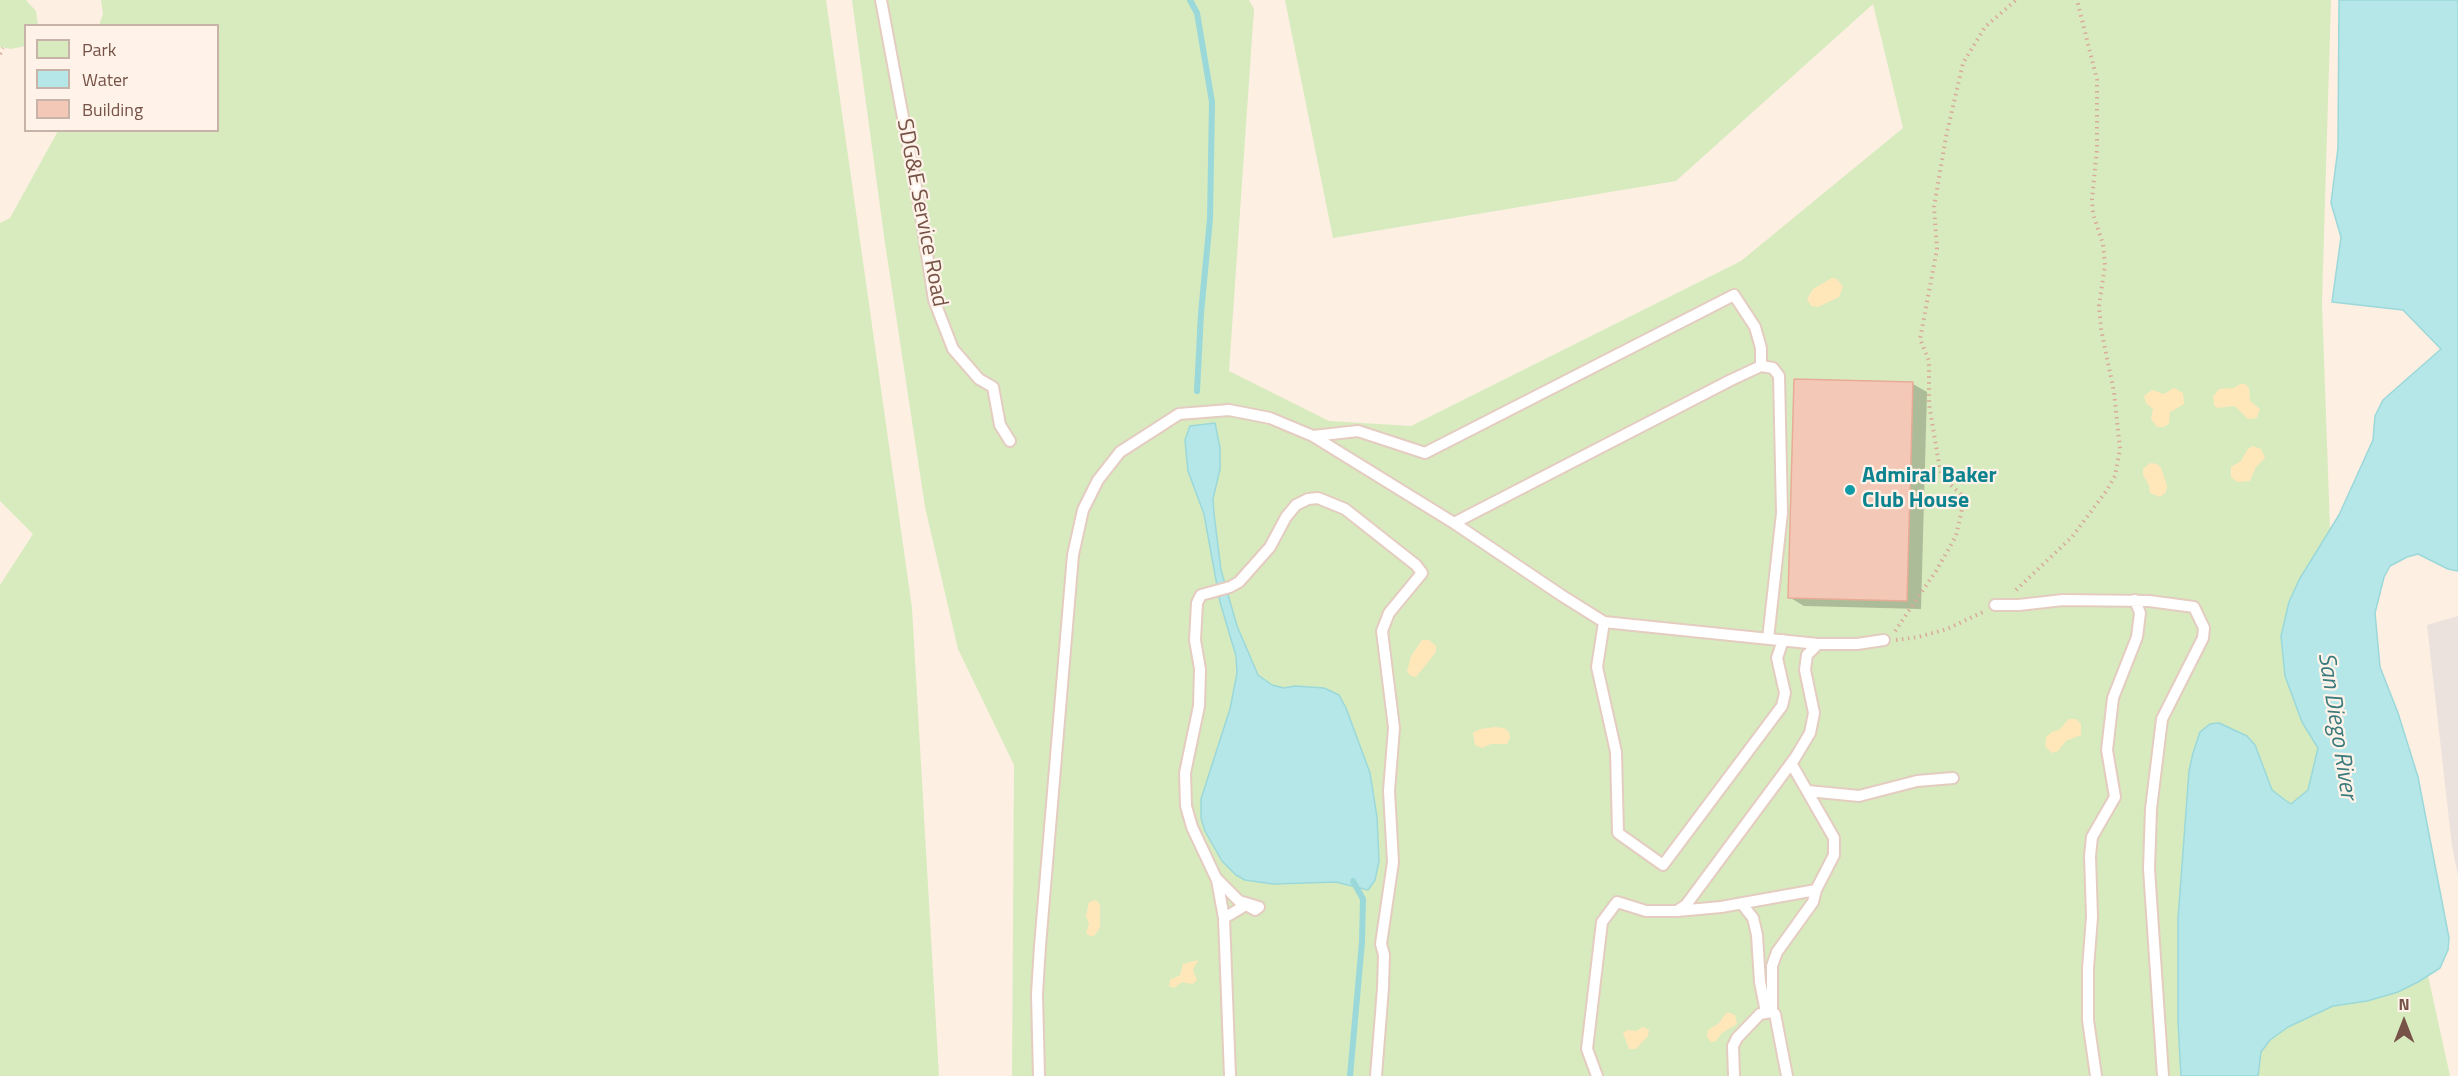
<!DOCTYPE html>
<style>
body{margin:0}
#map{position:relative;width:2458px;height:1076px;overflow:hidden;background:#fdefe1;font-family:"Titillium Web",sans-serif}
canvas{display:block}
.legend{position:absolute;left:24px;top:24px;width:195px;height:108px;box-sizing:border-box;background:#fff3e9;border:2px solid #c8b3a8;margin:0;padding:8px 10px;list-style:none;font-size:18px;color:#765247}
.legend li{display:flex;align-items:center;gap:12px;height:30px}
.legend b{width:30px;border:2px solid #c8b3a8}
.north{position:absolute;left:2374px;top:992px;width:60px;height:60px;-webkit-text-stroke:4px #fff3e9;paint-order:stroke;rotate:0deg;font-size:16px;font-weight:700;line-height:24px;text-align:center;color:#765247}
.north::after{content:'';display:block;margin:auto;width:21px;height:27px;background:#765247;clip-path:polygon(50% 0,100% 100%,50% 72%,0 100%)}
</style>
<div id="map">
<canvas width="2458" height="1076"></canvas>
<ul class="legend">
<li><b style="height:16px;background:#d7ebbf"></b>Park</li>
<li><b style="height:16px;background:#b5e7e8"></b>Water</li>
<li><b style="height:16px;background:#f4c8b7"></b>Building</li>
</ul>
<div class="north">N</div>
</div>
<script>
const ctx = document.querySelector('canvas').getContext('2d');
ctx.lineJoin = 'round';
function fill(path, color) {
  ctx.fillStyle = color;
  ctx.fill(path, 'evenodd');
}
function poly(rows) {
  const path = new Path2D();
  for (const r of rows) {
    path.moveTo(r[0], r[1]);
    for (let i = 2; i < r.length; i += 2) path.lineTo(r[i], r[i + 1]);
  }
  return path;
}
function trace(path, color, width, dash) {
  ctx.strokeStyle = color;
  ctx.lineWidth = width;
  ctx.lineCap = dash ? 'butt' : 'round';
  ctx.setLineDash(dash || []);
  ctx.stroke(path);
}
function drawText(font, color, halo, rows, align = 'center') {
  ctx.font = font + ' "Titillium Web",sans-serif';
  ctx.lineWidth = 4.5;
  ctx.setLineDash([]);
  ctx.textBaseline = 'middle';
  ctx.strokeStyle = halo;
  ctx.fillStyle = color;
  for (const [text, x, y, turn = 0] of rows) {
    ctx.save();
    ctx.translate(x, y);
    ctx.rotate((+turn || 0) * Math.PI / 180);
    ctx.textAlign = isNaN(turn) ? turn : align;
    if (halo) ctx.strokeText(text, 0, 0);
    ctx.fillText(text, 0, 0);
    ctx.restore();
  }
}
fill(poly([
 [2458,616,2458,876,2452,846,2427,625]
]), '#ece2dd');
fill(poly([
 [0,0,26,0,36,11,38,25,26,26,25,46,11,49,0,47],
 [101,0,826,0,912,608,939,1076,0,1076,0,585,33,534,0,501,0,223,10,218,58,131,218,130,218,26,99,25,103,14],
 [852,0,1249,0,1254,9,1229,371,1329,421,1411,426,1741,261,1903,128,1873,4,1676,181,1333,238,1285,0,2331,0,2322,302,2330,529,2450,1076,1012,1076,1014,765,958,649,925,507,885,243]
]), '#d7ebbf');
fill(poly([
 [1832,278,1837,279,1843,287,1839,297,1818,307,1811,306,1807,299,1813,289],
 [2240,384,2245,384,2249,388,2250,401,2260,409,2257,418,2248,419,2235,406,2217,408,2214,405,2213,397,2219,389,2234,388],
 [2174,388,2183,393,2184,404,2170,412,2169,424,2163,427,2157,427,2151,419,2153,409,2146,403,2144,396,2152,390,2164,394],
 [2253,446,2261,449,2265,458,2256,467,2250,481,2237,482,2231,477,2231,467,2241,461,2248,449],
 [2150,463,2157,464,2161,468,2167,486,2166,492,2160,497,2150,493,2149,485,2143,475,2143,469],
 [1429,640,1436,646,1436,652,1416,677,1411,676,1407,672,1411,656,1422,640],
 [2069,719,2076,719,2081,724,2081,735,2066,741,2058,751,2052,753,2045,746,2046,737,2052,732,2059,730],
 [1495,727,1504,728,1509,732,1510,738,1507,744,1491,744,1482,748,1475,745,1473,733,1480,729],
 [1096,900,1100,905,1100,928,1094,936,1090,936,1086,933,1089,924,1086,916,1089,902],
 [1198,960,1193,970,1197,980,1195,982,1192,984,1182,982,1174,988,1169,986,1170,980,1180,975,1183,964],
 [1727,1012,1735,1015,1737,1024,1722,1033,1716,1041,1711,1042,1707,1037,1708,1030,1718,1024],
 [1643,1027,1649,1030,1648,1036,1636,1049,1629,1049,1623,1033,1627,1030,1636,1031]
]), '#ffe7ba');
const water = poly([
 [2339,0,2458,0,2458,571,2448,569,2418,554,2407,557,2390,566,2384,577,2375,613,2380,667,2398,713,2418,777,2449,938,2448,950,2440,968,2418,982,2398,992,2367,1001,2333,1006,2288,1027,2270,1040,2261,1052,2258,1076,2181,1076,2178,1021,2178,919,2189,771,2193,753,2200,732,2210,724,2219,723,2247,736,2255,745,2272,790,2285,800,2291,804,2308,790,2318,748,2302,722,2285,676,2281,636,2289,602,2299,580,2339,515,2373,440,2375,416,2383,400,2441,349,2403,310,2332,302,2341,237,2331,203,2338,148,2339,0],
 [1215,423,1220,448,1220,469,1213,499,1214,514,1221,570,1237,626,1258,675,1272,685,1284,688,1295,686,1324,688,1339,695,1346,708,1370,773,1377,817,1379,861,1375,880,1368,890,1336,882,1273,884,1245,880,1236,875,1222,861,1205,831,1201,818,1201,799,1230,709,1237,673,1236,656,1220,602,1204,514,1188,471,1185,440,1190,426,1215,423]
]);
fill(water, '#b5e7e8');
trace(water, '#9bd8da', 1.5);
fill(poly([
 [1913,384,1927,392,1921,609,1804,606,1789,597]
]), '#0003');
trace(poly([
 [1190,0,1197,13,1212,102,1210,219,1201,313,1197,391],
 [1350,1076,1362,942,1363,899,1353,881]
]), '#9bd8da', 6);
const building = poly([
 [1794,379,1913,382,1907,601,1788,598,1794,379]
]);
fill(building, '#f4c8b7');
trace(building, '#e8ab97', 1.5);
const lane = poly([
 [881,0,919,203,934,300,953,349,979,379,993,387,1000,425,1010,441],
 [1313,436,1358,431,1425,453,1734,295,1755,327,1761,348,1761,366],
 [1454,523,1731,380,1761,366,1773,368,1779,376,1782,513,1768,639],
 [1995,605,2019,605,2063,600,2149,601,2194,607,2204,628,2203,638,2162,719,2151,809,2149,869,2163,1076],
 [1604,622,1597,667,1616,752,1618,833,1663,865,1782,706,1785,693,1777,658,1783,640],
 [1791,763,1834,838,1834,855,1816,890],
 [1808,791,1859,796,1917,781,1953,778],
 [1217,880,1224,918],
 [1742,904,1753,918,1757,935,1760,982,1766,1012],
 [1677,911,1721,907,1816,890,1813,902,1777,952,1772,966,1772,1012],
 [1039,1076,1037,994,1040,946,1073,555,1083,510,1098,480,1120,452,1179,414,1229,410,1270,418,1313,436,1454,523,1561,595,1604,622,1818,644,1857,644,1884,640],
 [1230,1076,1224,918,1246,905,1255,910,1259,907,1239,901,1216,878,1192,827,1186,806,1185,773,1199,706,1200,669,1195,640,1197,603,1201,595,1230,587,1239,582,1270,547,1286,517,1296,505,1308,499,1318,498,1345,509,1416,565,1422,573,1389,613,1382,631,1394,728,1389,791,1393,862,1381,944,1384,955,1383,988,1376,1076],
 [1597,1076,1587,1049,1602,922,1617,902,1646,911,1677,911,1686,905,1795,758,1810,733,1814,713,1805,670,1807,655,1818,644],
 [1734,1076,1733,1046,1737,1038,1760,1014,1772,1012,1775,1014,1787,1076],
 [2096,1076,2088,1020,2088,968,2092,917,2090,856,2092,837,2115,797,2107,750,2113,698,2137,637,2140,613,2135,600]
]);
trace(lane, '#e4ccc0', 14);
trace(poly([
 [0,54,3,48],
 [2016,590,2072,537,2107,490,2115,476,2120,449,2114,392,2101,329,2099,306,2105,265,2103,244,2093,214,2092,199,2097,149,2097,80,2077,0],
 [1895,631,1936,571,1956,536,1963,505,1962,495,1943,478,1940,470,1929,404,1929,361,1920,339,1937,249,1934,207,1946,137,1963,63,1985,27,2016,0],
 [1896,640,1918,637,1947,629,1985,611]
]), '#d9ab9b', 4, [1.5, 4.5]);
trace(lane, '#fff', 10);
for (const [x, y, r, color] of [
 [1850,490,6,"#0f9aa8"]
]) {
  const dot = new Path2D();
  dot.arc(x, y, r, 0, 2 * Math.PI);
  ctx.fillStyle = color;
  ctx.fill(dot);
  trace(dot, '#fff3e9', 2);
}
drawText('22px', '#765247', '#fff3e9', [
 ["SDG&E Service Road",921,213,79]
]);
drawText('bold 22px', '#0d838f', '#fff3e9', [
 ["Admiral Baker",1862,477],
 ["Club House",1862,502]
], 'left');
drawText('italic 24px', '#3a7a7c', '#fff3e9', [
 ["San Diego River",2336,726,81]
]);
</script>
